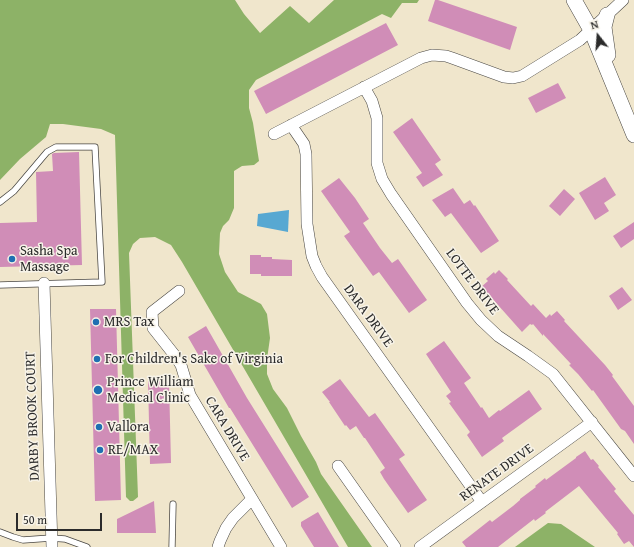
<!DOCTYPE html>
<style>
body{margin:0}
#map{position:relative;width:634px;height:547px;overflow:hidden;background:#f0e6cc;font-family:"Gentium Book Plus",serif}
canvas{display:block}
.north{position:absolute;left:578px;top:16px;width:40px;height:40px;-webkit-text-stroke:3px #f7f3e8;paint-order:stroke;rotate:343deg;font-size:11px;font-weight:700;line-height:16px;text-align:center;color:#2b2b2b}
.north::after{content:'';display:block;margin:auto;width:14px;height:18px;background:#2b2b2b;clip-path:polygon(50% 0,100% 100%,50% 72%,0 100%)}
.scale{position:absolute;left:16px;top:513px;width:86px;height:18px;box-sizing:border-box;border:2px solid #2b2b2b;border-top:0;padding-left:5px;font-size:12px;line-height:14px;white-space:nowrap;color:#2b2b2b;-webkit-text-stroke:3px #f7f3e8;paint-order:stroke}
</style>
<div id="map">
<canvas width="634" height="547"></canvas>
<div class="north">N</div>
<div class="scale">50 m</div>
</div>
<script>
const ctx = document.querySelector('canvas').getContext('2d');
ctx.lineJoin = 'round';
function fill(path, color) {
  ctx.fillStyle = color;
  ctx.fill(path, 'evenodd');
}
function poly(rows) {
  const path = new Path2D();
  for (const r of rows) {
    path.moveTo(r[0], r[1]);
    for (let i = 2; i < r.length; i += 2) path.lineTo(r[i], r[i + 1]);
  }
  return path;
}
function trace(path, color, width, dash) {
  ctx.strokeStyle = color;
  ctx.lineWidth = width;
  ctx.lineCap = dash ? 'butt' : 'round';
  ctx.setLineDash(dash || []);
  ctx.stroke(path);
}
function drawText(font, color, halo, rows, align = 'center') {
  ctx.font = font + ' "Gentium Book Plus",serif';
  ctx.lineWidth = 3;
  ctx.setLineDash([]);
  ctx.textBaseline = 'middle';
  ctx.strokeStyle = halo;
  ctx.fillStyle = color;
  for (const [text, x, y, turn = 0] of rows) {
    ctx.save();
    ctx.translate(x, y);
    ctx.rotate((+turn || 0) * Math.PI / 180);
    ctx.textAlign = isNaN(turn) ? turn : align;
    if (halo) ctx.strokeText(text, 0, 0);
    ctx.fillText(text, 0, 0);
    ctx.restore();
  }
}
fill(poly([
 [0,0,235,0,244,14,260,33,290,6,309,23,334,0,419,0,417,3,402,3,391,18,382,14,256,80,249,90,249,108,253,123,259,161,254,165,242,166,234,171,234,208,229,220,223,226,220,233,219,254,225,272,238,292,261,304,267,314,270,338,267,359,267,374,273,389,287,408,301,436,316,462,321,474,372,547,348,547,182,262,171,245,155,237,140,238,133,244,129,253,138,497,133,501,130,501,126,497,115,135,101,129,63,124,50,124,46,137,20,159,0,180],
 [548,523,561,524,595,547,515,547]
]), '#8db267');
fill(poly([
 [289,210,288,232,257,226,258,214]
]), '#57a8d2');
fill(poly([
 [435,0,438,0,517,27,510,50,428,21],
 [386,23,398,45,266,114,254,91],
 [558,83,566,98,536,113,528,98],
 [412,118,441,160,435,164,443,175,423,187,416,177,422,173,393,132],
 [79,152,82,265,0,267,0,223,37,222,36,172,53,171,52,154,54,153],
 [605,177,616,195,604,203,609,211,595,220,579,193],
 [339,178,355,198,369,219,363,223,380,248,392,263,398,259,427,300,409,313,379,272,373,276,344,236,350,232,321,191],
 [453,188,464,204,470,200,474,206,475,205,499,241,481,253,451,213,445,217,432,200],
 [564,189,575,199,560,216,549,206],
 [634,222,634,239,621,248,613,236],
 [250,255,261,255,261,257,272,257,272,259,292,260,292,276,261,276,261,274,250,274],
 [499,270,508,279,507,280,531,306,533,304,546,318,550,314,551,316,557,311,565,320,564,321,605,365,613,375,612,376,634,406,634,444,625,431,621,429,593,390,592,391,578,374,569,365,571,364,543,334,543,336,533,324,532,325,530,324,522,332,490,296,488,298,480,288,488,281,486,279,494,272,495,274],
 [622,287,632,300,618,310,609,296],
 [90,309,116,309,121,500,95,501],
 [206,326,247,398,309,497,292,508,230,408,229,408,188,337],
 [444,341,471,378,464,383,481,408,482,407,489,418,499,410,500,411,529,390,542,409,502,438,504,441,482,457,467,435,470,432,449,403,451,402,446,396,451,392,426,354],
 [340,379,369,417,375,413,405,455,399,459,427,500,408,513,384,479,380,472,385,468,365,438,364,438,356,426,350,430,346,425,345,426,329,402,330,402,322,392],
 [148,381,169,381,171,463,150,464],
 [585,451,591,460,593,459,599,466,598,467,616,489,614,491,634,515,634,547,629,541,624,544,617,534,618,533,579,486,545,512,546,513,535,521,534,519,498,547,466,547,462,542,490,520,492,522,513,506,520,500,520,499,536,487,535,486,545,478,546,480,576,458,576,457],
 [154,501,156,533,117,533,117,519],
 [318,512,339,547,314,547,301,526,301,522]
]), '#d08db7');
const lane = poly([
 [0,202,14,191,47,152,56,147,95,147,102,282,0,285],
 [0,532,13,537,23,540,51,538,65,539,87,547],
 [172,547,173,504]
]);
const street = poly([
 [364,87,372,101,377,118,377,163,382,179,391,194,467,303,481,320,498,336,528,356,553,374,634,476],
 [291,125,304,144,306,154,307,224,312,256,316,266,322,277,482,502],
 [274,134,421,58,432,55,446,56,452,58,504,77,513,78,522,76,580,40,623,0],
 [44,283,52,547],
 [179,291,152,312,153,328,176,357,181,365,190,395,281,547],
 [338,466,395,547],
 [218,547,220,541,226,528,233,518,252,499],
 [420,547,592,422]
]);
const secondary = poly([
 [574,0,591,30,634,135],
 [607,15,604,27,608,55]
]);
trace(lane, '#494743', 7);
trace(street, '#494743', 12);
trace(secondary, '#494743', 16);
trace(lane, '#fff', 5.5);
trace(street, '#fff', 11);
trace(secondary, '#fff', 15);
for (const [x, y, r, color] of [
 [12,259,4,"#1f6fb2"],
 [96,322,4,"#1f6fb2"],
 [97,359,4,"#1f6fb2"],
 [98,390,5,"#1f6fb2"],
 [99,427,4,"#1f6fb2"],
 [100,450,4,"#1f6fb2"]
]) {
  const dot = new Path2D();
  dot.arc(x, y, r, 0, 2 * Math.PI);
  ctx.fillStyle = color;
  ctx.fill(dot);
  trace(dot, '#f7f3e8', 1.5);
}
drawText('14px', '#2b2b2b', '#f7f3e8', [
 ["Sasha Spa",20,251],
 ["Massage",20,267],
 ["MRS Tax",104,322],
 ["For Children's Sake of Virginia",105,359],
 ["Prince William",107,382],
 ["Medical Clinic",107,398],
 ["Vallora",107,427],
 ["RE/MAX",108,450]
], 'left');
drawText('14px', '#2b2b2b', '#f7f3e8', [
 ["LOTTE DRIVE",472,282,53],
 ["DARA DRIVE",368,316,54],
 ["DARBY BROOK COURT",33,416,-92],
 ["CARA DRIVE",227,429,59],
 ["RENATE DRIVE",497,473,-36]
]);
</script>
